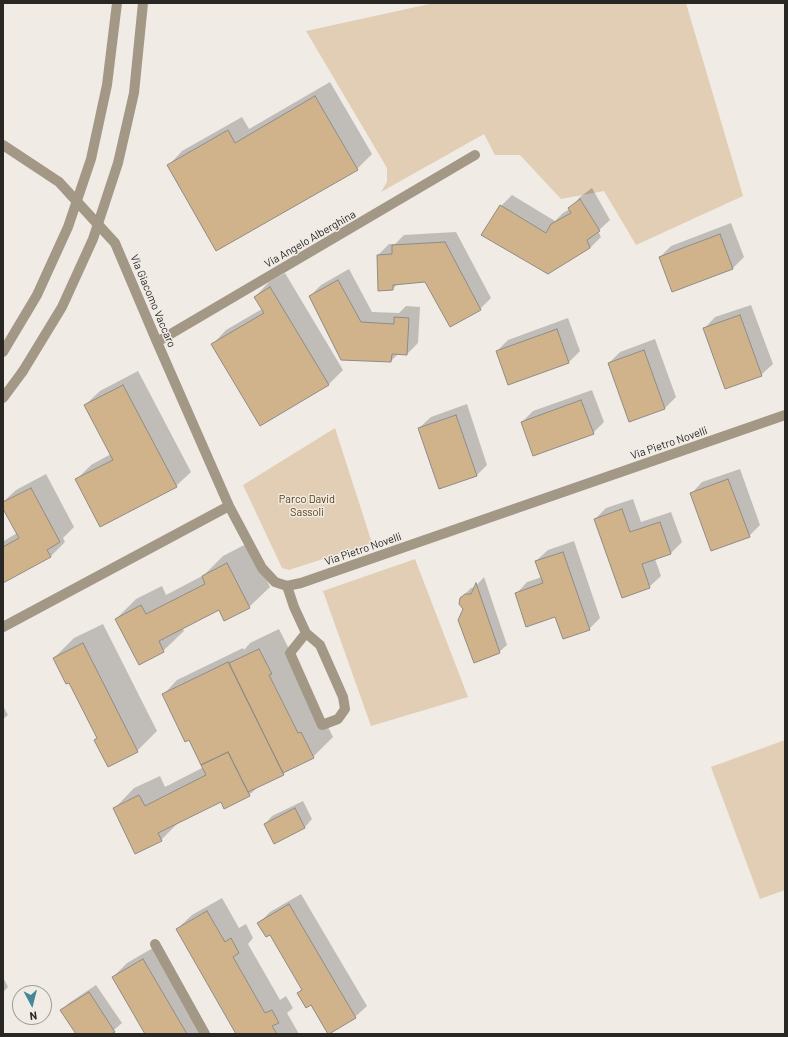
<!DOCTYPE html>
<style>
body{margin:0}
#map{position:relative;width:788px;height:1037px;overflow:hidden;background:#f0ebe5;font-family:Barlow,sans-serif}
canvas{display:block}
.frame{position:absolute;inset:0;border:4px solid #282724;pointer-events:none}
.north{position:absolute;left:12px;top:985px;width:40px;height:40px;box-sizing:border-box;background:#f0ebe5;border:1px solid #a09d98;border-radius:50%;rotate:173deg;font-size:11px;font-weight:700;line-height:16px;text-align:center;color:#282724}
.north::after{content:'';display:block;margin:auto;width:14px;height:18px;background:#448797;clip-path:polygon(50% 0,100% 100%,50% 72%,0 100%)}
</style>
<div id="map">
<canvas width="788" height="1037"></canvas>
<div class="frame"></div>
<div class="north">N</div>
</div>
<script>
const ctx = document.querySelector('canvas').getContext('2d');
ctx.lineJoin = 'round';
function fill(path, color) {
  ctx.fillStyle = color;
  ctx.fill(path, 'evenodd');
}
function poly(rows) {
  const path = new Path2D();
  for (const r of rows) {
    path.moveTo(r[0], r[1]);
    for (let i = 2; i < r.length; i += 2) path.lineTo(r[i], r[i + 1]);
  }
  return path;
}
function trace(path, color, width, dash) {
  ctx.strokeStyle = color;
  ctx.lineWidth = width;
  ctx.lineCap = dash ? 'butt' : 'round';
  ctx.setLineDash(dash || []);
  ctx.stroke(path);
}
function drawText(font, color, halo, rows, align = 'center') {
  ctx.font = font + ' Barlow,sans-serif';
  ctx.lineWidth = 3;
  ctx.setLineDash([]);
  ctx.textBaseline = 'middle';
  ctx.strokeStyle = halo;
  ctx.fillStyle = color;
  for (const [text, x, y, turn = 0] of rows) {
    ctx.save();
    ctx.translate(x, y);
    ctx.rotate((+turn || 0) * Math.PI / 180);
    ctx.textAlign = isNaN(turn) ? turn : align;
    if (halo) ctx.strokeText(text, 0, 0);
    ctx.fillText(text, 0, 0);
    ctx.restore();
  }
}
fill(poly([
 [434,3,686,3,743,196,636,245,604,191,561,199,520,155,495,155,484,134,381,192,387,182,387,168,306,31],
 [335,428,372,543,289,570,282,568,243,485],
 [415,559,468,697,371,726,323,591],
 [785,740,785,890,760,899,711,767]
]), '#e1ceb5');
fill(poly([
 [330,82,372,154,357,169,168,166,182,151,242,117,249,129],
 [592,188,610,220,598,231,601,237,590,248,548,273,501,206,512,195,555,221,563,213,570,209,580,197],
 [731,223,744,257,733,268,660,257,671,246],
 [456,232,491,298,480,309,425,281,398,283,393,289,378,255,389,244,395,244,404,235],
 [349,269,372,312,399,313,406,306,420,307,418,343,407,354,399,353,391,361,310,296,321,285],
 [285,273,343,370,329,384,261,425,212,345,226,330,262,309,255,297,269,282],
 [751,305,773,364,761,375,704,329,715,317],
 [568,318,580,351,569,362,497,351,508,340],
 [655,339,676,397,665,408,630,421,609,363,620,352],
 [138,371,191,472,176,486,76,480,91,465,111,454,85,405,100,391],
 [592,390,604,422,593,433,522,422,533,411],
 [467,404,487,465,476,476,419,428,431,417],
 [740,469,760,525,749,536,691,494,702,482],
 [46,474,74,527,63,538,65,542,51,556,3,582,3,539,4,541,17,533,3,507,3,502,16,490],
 [633,499,641,522,671,512,682,542,671,553,655,559,661,576,649,587,595,519,606,508],
 [574,541,600,618,589,629,556,616,516,594,527,582,542,577,536,561,548,550],
 [248,543,270,587,249,607,219,609,182,628,184,631,163,651,116,619,136,599,162,586,166,595,204,575,223,556],
 [484,577,507,645,499,652,464,608,463,596,471,588,475,587],
 [103,624,157,731,137,751,98,738,70,682,54,658,74,638],
 [279,629,333,737,313,757,259,786,249,795,221,800,180,821,161,840,114,809,134,788,160,776,165,787,204,767,189,738,163,695,177,680,243,648,244,650,250,643],
 [3,706,8,715,3,719],
 [303,801,312,819,305,827,274,842,265,824,272,816],
 [301,894,367,1006,355,1017,328,1033,311,1004,298,993,302,989,270,934,259,923,270,912],
 [222,898,239,928,246,924,253,938,248,944,280,1000,286,996,293,1008,287,1013,299,1034,237,1034,177,929,192,915],
 [158,945,210,1034,146,1034,113,977,127,963],
 [3,977,8,987,3,992],
 [96,985,122,1023,109,1034,77,1034,62,1010,69,1003]
]), '#0003');
const building = poly([
 [315,96,358,170,216,251,167,165,228,130,235,143,315,96],
 [580,199,600,231,587,240,590,248,548,274,481,235,500,205,546,233,551,224,571,213,568,208,580,199],
 [720,234,733,269,672,292,659,257,720,234],
 [445,242,481,310,450,327,425,282,393,285,393,290,378,291,377,255,392,254,392,245,445,242],
 [338,280,361,322,394,324,394,317,409,318,407,355,392,354,391,362,341,360,309,296,338,280],
 [270,287,329,385,260,426,211,344,264,313,254,297,270,287],
 [740,315,762,376,725,389,703,328,740,315],
 [557,329,569,363,508,385,496,351,557,329],
 [644,350,665,409,629,422,608,363,644,350],
 [123,385,177,487,100,527,75,479,113,460,84,405,123,385],
 [581,400,594,434,533,456,521,422,581,400],
 [456,415,477,476,439,489,418,428,456,415],
 [728,479,750,537,711,551,690,493,728,479],
 [31,488,60,542,47,550,51,557,3,583,3,547,19,538,3,509,3,502,31,488],
 [622,509,630,532,660,522,671,554,642,564,650,588,622,598,594,519,622,509],
 [563,552,590,630,563,639,555,617,526,627,515,593,543,583,535,561,563,552],
 [227,563,250,608,224,621,219,610,159,641,164,652,139,665,115,619,141,605,146,614,205,584,202,576,227,563],
 [476,583,500,653,474,663,458,620,463,609,459,604,460,598,465,594,471,594,476,583],
 [83,643,138,752,108,767,94,740,97,738,69,683,66,684,53,658,83,643],
 [259,649,272,674,269,675,298,733,301,732,314,758,283,773,229,663,259,649],
 [228,662,284,775,248,792,228,752,201,765,189,740,185,742,162,694,228,662],
 [228,752,250,796,224,809,221,802,158,833,162,841,135,854,113,808,139,795,145,806,206,775,201,765,228,752],
 [295,808,305,828,274,844,264,824,295,808],
 [289,904,356,1018,329,1034,328,1034,311,1005,306,1008,297,993,302,990,270,935,266,937,257,923,289,904],
 [207,911,225,942,231,938,239,953,233,957,265,1013,272,1010,279,1023,272,1026,277,1034,236,1034,176,929,207,911],
 [143,959,187,1034,145,1034,112,977,143,959],
 [89,992,115,1032,111,1034,76,1034,60,1010,89,992]
]);
fill(building, '#d0b38b');
trace(building, '#8f8b85', 1);
trace(poly([
 [3,145,59,182,115,243,157,342,229,506],
 [157,342,475,155],
 [3,398,23,371],
 [287,586,294,607,306,633,290,653,322,725,338,719,345,709,343,697,320,645,306,633],
 [3,627,229,506,262,568,275,582,287,586,301,583,785,415],
 [155,944,205,1034]
]), '#a39786', 10);
trace(poly([
 [3,352,37,295,68,227,91,159,107,85,117,3],
 [23,371,62,307,93,239,118,163,134,93,143,3]
]), '#a39786', 10);
drawText('11px', '#282724', '#f0ebe5', [
 ["Via Angelo Alberghina",310,239,-30],
 ["Via Giacomo Vaccaro",153,301,67],
 ["Via Pietro Novelli",669,443,-19],
 ["Via Pietro Novelli",363,549,-19]
]);
drawText('11px', '#573a07', '#f0ebe5', [
 ["Parco David",307,499],
 ["Sassoli",307,512]
]);
</script>
